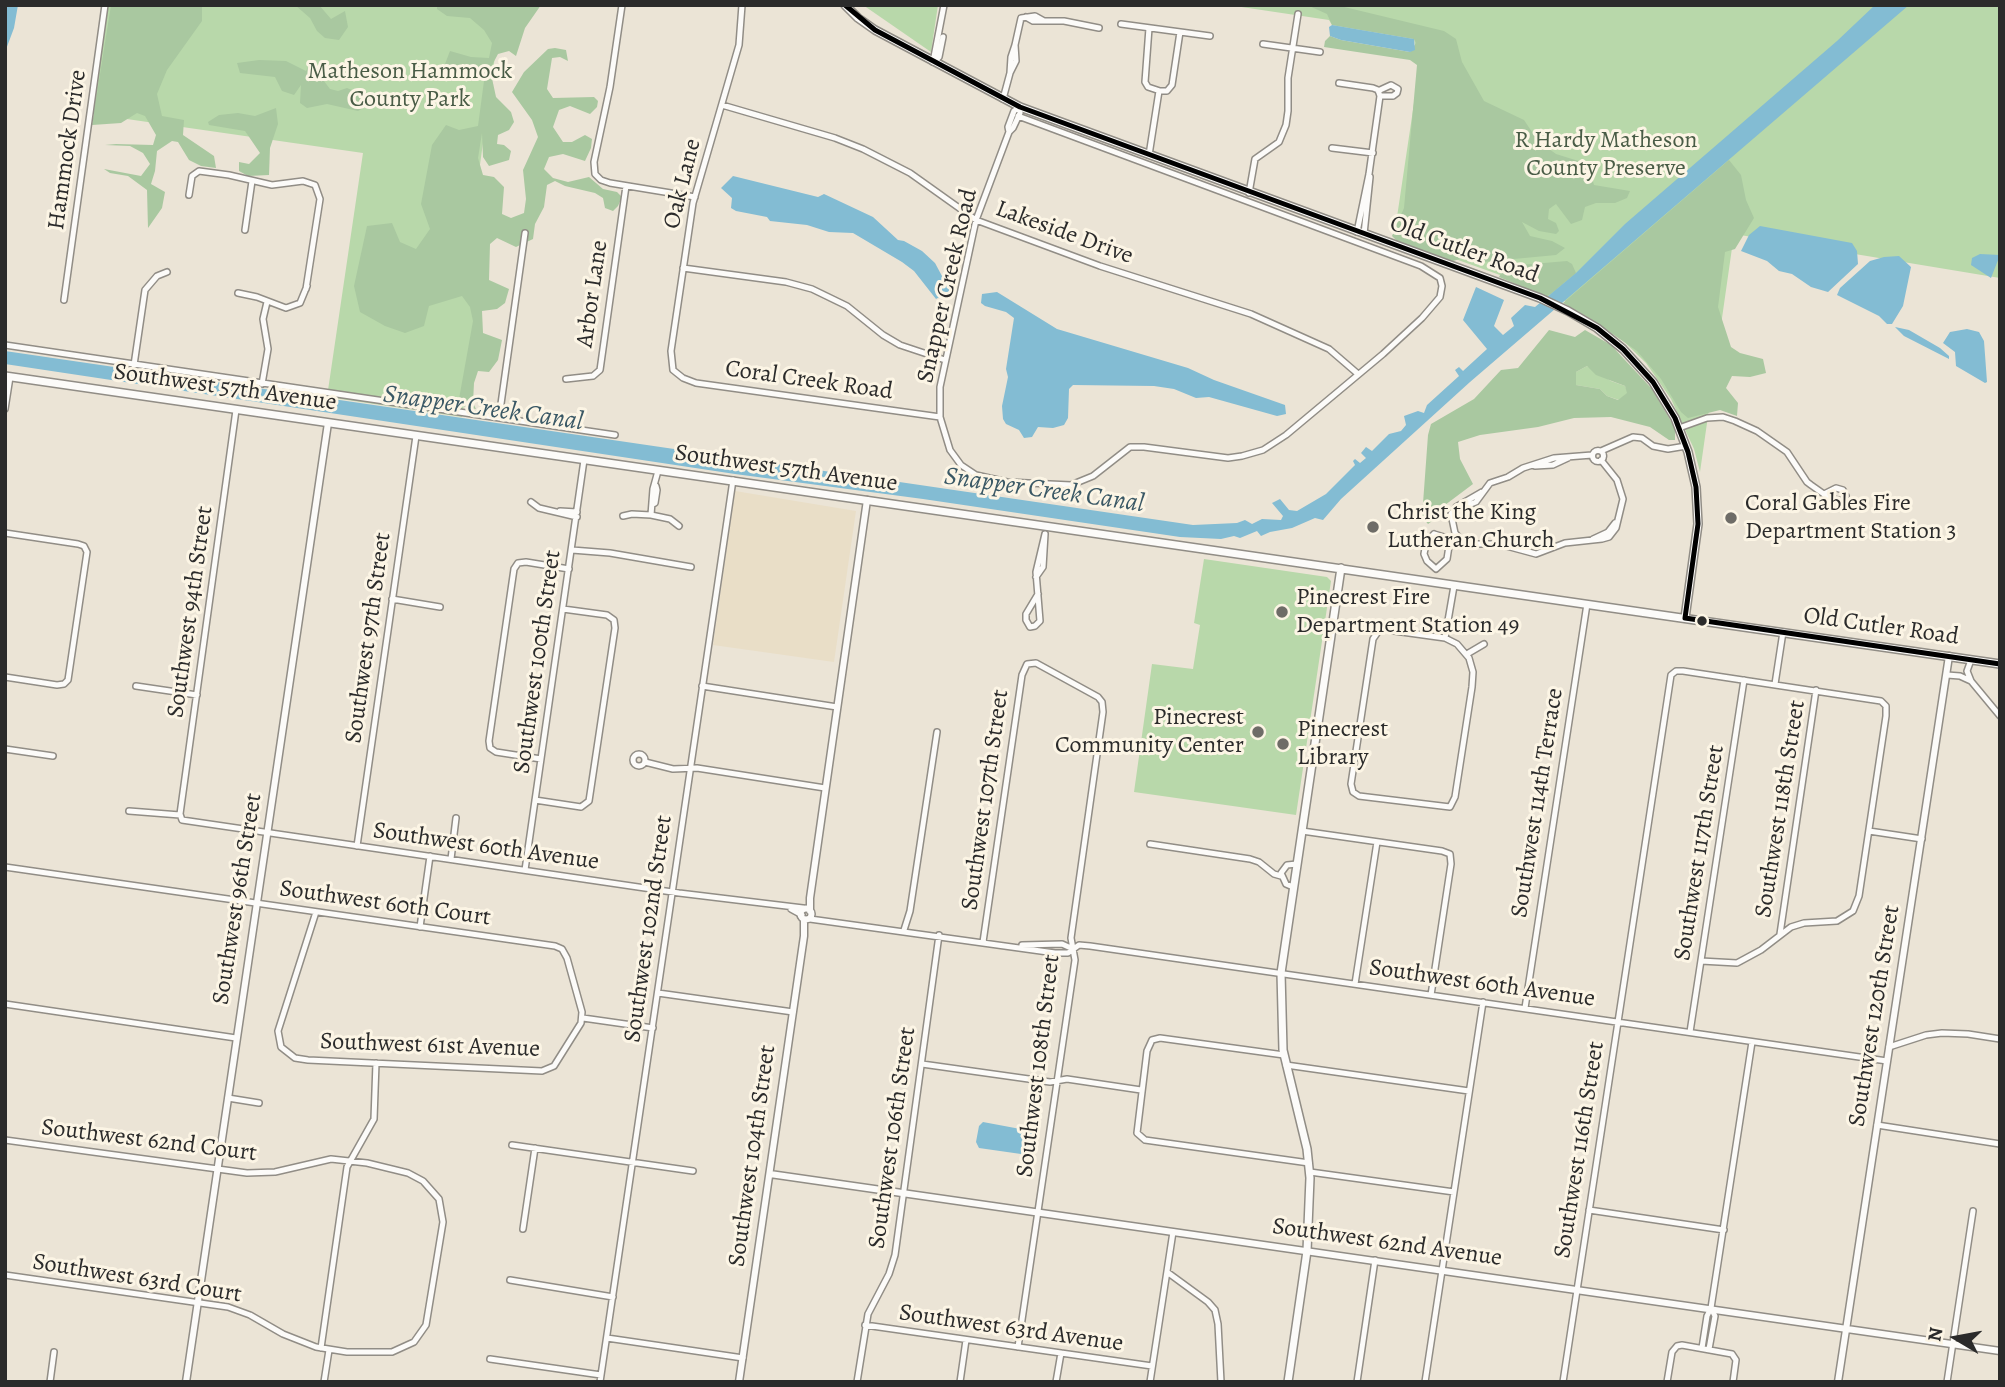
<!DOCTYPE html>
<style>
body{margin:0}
#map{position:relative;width:2005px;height:1387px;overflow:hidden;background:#ebe4d6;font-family:Alegreya,serif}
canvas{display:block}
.frame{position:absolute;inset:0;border:7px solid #2b2b2b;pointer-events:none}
.north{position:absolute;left:1921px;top:1303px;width:70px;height:70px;-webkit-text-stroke:5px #fcf5e5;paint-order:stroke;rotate:280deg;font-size:19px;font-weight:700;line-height:28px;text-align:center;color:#2b2b2b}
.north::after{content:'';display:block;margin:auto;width:24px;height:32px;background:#2b2b2b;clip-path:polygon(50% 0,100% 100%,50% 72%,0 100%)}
</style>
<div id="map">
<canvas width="2005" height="1387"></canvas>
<div class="frame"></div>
<div class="north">N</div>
</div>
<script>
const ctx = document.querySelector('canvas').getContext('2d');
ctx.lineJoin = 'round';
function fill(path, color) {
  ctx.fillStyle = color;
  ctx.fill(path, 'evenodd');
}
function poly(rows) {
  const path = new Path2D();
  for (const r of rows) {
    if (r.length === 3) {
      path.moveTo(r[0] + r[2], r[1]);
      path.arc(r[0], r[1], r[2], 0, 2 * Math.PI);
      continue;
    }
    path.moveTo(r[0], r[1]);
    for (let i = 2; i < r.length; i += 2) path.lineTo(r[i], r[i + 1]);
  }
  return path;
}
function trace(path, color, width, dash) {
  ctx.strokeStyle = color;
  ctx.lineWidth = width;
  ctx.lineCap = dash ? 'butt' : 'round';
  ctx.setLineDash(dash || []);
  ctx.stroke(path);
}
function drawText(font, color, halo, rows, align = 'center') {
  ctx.font = font + ' Alegreya,serif';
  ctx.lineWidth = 6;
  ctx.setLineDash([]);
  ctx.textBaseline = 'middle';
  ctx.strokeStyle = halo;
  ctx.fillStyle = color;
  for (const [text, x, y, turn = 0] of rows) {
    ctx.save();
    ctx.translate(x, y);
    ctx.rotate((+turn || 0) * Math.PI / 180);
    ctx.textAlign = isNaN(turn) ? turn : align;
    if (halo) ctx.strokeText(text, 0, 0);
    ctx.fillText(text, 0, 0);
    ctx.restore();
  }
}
fill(poly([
 [735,491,856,511,834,662,713,645]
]), '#e9dec7');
fill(poly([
 [108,5,502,5,474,208,488,248,462,417,327,397,363,153,92,114],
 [863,5,938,5,931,52],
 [1228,5,2000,5,2000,278,1734,234,1700,472,1694,449,1671,399,1646,363,1614,332,1576,306,1539,289,1394,237,1417,83,1418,62,1414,39,1332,25,1329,20],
 [1587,366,1611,381,1625,386,1628,393,1619,400,1607,396,1600,389,1576,385,1576,372],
 [1204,559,1327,577,1331,581,1296,815,1134,792,1152,664,1193,669,1200,625,1194,623]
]), '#b8d8aa');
fill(poly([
 [111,5,202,5,202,21,167,70,157,94,162,116,184,120,183,135,214,156,216,168,201,166,189,160,178,142,172,141,157,151,155,171,151,184,165,192,162,208,148,228,147,190,128,176,110,173,104,169,141,176,150,164,143,153,130,146,105,145,116,144,153,145,156,135,145,116,137,113,121,123,92,125],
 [295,5,319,5,331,19,345,11,348,27,339,40,325,38,317,31,310,18],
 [437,5,541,5,525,28,516,56,509,51,498,54,490,69,496,97,511,112,514,122,509,130,498,135,497,144,504,145,511,151,509,160,489,166,483,157,482,133,478,158,483,175,494,177,504,187,502,214,511,218,524,213,526,199,523,170,538,137,532,120,512,92,524,72,548,49,555,48,566,50,568,61,560,57,552,58,547,89,553,98,594,97,598,101,597,107,590,114,570,106,559,110,553,127,563,142,572,142,585,135,592,139,591,148,585,161,563,154,549,157,544,169,553,178,568,182,589,177,603,189,617,192,622,197,618,206,613,211,605,208,603,198,595,193,565,186,555,181,547,185,544,207,535,224,533,239,516,247,497,238,490,244,489,280,509,289,505,303,497,309,482,311,483,333,502,340,498,360,489,372,478,371,474,383,473,403,476,409,449,404,459,399,473,321,470,307,462,296,429,306,424,326,405,333,385,326,360,312,354,286,367,226,392,223,400,242,416,249,430,229,421,204,432,145,446,125,459,130,478,126,484,81,480,73,471,68,455,68,445,64,450,51,471,57,489,58,492,43,484,30,470,18,447,16,437,9],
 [1307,5,1336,5,1444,31,1456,39,1462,62,1484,101,1524,120,1538,141,1556,154,1588,164,1594,185,1630,191,1627,198,1615,203,1596,203,1585,207,1582,220,1571,224,1556,204,1549,209,1548,219,1556,223,1559,231,1556,234,1539,231,1522,222,1530,236,1552,241,1565,248,1556,255,1482,262,1467,257,1453,261,1400,244,1392,236,1404,208,1417,65,1410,60,1324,47,1325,41,1330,36,1341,40,1410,52,1416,43,1414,39,1332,25,1327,14],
 [259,60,286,61,306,71,309,66,314,68,330,89,338,91,347,88,359,93,365,107,358,111,327,104,307,108,300,103,301,85,294,95,282,91,275,77,240,73,237,63],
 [276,108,278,124,270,148,269,175,248,176,239,171,239,162,249,164,260,153,245,131,209,125,208,122,219,115,238,113,255,116],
 [1729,160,1741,175,1746,200,1754,218,1735,249,1725,252,1718,307,1731,347,1740,353,1763,359,1766,373,1750,377,1732,376,1726,388,1738,403,1737,416,1720,410,1688,418,1681,412,1661,379,1637,351,1591,319,1563,303],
 [1567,261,1572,264,1576,273,1547,297,1499,277,1504,268,1509,266],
 [1549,330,1575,337,1585,330,1611,345,1652,389,1675,428,1675,440,1669,440,1650,427,1611,417,1574,418,1538,427,1480,435,1458,442,1460,459,1473,484,1445,505,1438,517,1428,524,1422,517,1428,435,1431,424,1474,399,1501,370,1518,368],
 [1587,366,1596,375,1625,386,1627,393,1618,400,1607,396,1600,389,1576,385,1576,372]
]), '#a9c8a0');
fill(poly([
 [5,5,18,5,14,28,5,52],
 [1875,5,1909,5,1470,382,1341,499,1323,520,1315,518,1292,528,1270,532,1261,536,1257,531,1240,538,1234,536,1221,539,1180,537,923,499,735,474,5,364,5,351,1193,525,1237,523,1245,520,1252,524,1262,519,1281,520,1283,516,1272,503,1280,499,1289,510,1297,511,1326,494,1355,465,1353,461,1355,459,1360,463,1366,458,1361,453,1366,447,1372,451,1389,434,1401,431,1406,425,1404,416,1418,411,1424,413,1427,405,1459,376,1455,370,1459,367,1463,371,1487,349,1463,320,1476,287,1504,300,1494,326,1503,335,1514,326,1511,318,1525,305,1535,307,1576,273,1625,224,1837,41],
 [1332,25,1414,39,1415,50,1410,52,1341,40,1330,36,1329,27],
 [733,176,818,197,824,194,873,217,898,240,904,241,922,251,935,263,950,291,936,299,914,271,902,262,853,233,829,232,807,225,770,221,767,217,736,211,731,208,732,198,721,188],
 [1760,226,1852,243,1857,251,1858,264,1828,292,1811,287,1792,274,1779,271,1767,261,1741,251,1749,235],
 [1980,254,2000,255,1991,278,1971,265,1972,258],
 [1899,256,1911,267,1903,306,1892,324,1887,324,1879,316,1837,295,1840,288,1870,261,1884,257],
 [997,292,1057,329,1188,368,1214,380,1285,405,1286,414,1277,416,1209,397,1196,398,1174,389,1154,386,1073,385,1069,389,1068,418,1064,425,1053,428,1038,427,1032,437,1024,438,1019,430,1006,424,1003,419,1002,406,1008,377,1006,369,1014,318,1006,312,985,306,981,303,982,294],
 [1895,327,1909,330,1940,348,1949,356,1949,359,1904,336],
 [1967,329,1979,332,1984,341,1987,382,1985,383,1956,366,1955,352,1943,343,1950,332],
 [983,1122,1031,1131,1033,1135,1030,1148,1021,1154,979,1148,976,1142,979,1126]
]), '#83bcd3');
const minor = poly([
 [622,5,610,87,594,162,595,174,601,180,610,183,695,197],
 [742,5,739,45,693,203,671,351,673,370,683,378,696,383,940,417],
 [1044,21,1064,21,1099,28],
 [1121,24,1210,36],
 [1149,28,1145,82,1148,87,1160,91,1167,91,1172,85,1180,32],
 [1263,44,1320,52],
 [1015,45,1021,18,1035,16,1044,21,1033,21,1026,17],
 [1015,45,1016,61,1010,73,1011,57,1015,45],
 [933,62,944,5],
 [934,62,939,57,943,37],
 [1339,83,1373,88,1378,90,1380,96,1369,174,1357,232],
 [1378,91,1391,85,1398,89,1397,93,1393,96,1380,96],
 [1003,99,1010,73],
 [722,105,835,138,863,149,910,173,976,220,1100,266,1251,314,1329,349,1358,374],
 [1018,116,1421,266,1440,278,1442,286,1440,297,1422,318,1383,354,1286,435,1263,450,1242,456,1228,458,1144,447,1130,447,1093,476,1071,485,1007,482,976,475,961,465,950,450,940,417,940,387,976,220,1009,132,1013,128,1020,113,1020,107],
 [1009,132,1008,127,1014,111,1020,107],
 [1332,148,1373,153],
 [1149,155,1159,91],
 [1249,193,1255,159,1279,142,1286,125,1288,111,1288,78,1298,14],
 [189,195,192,176,199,171,229,175,272,185,303,181,315,185,320,199,306,289],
 [245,230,252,181],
 [1364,234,1370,177],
 [683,268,786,282,812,289,847,306,883,335,900,345,945,360],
 [238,293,257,297,286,308,300,303,307,286],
 [64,300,105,5],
 [5,345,615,435],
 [134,365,145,290,157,276,167,272],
 [566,379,593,376,600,370,626,186],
 [262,384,268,349,263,319,267,302],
 [5,409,10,377],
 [236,410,180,814,182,820,679,893,803,908],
 [499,418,525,233],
 [1679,428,1707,418,1723,417,1735,421,1757,431,1787,452,1807,482,1811,485,1828,497,1841,501,1846,496,1843,490,1836,488,1824,494],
 [1598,456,5.5],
 [1601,451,1633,437,1642,438,1653,446,1668,449,1686,446],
 [1535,466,1553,465,1568,458],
 [1482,492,1456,507,1451,514,1455,533,1465,544,1499,544,1536,554,1565,543,1602,539,1609,537,1616,528,1623,499,1617,480,1601,460],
 [531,502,539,508,577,517],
 [653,504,655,503,657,490,656,486],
 [1461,505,1466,506,1476,502,1490,483,1508,477,1523,468,1554,458,1592,455],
 [560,511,577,512],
 [651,515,653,489,658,471],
 [623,516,632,514,651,515,670,519,679,526],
 [5,533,78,544,84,546,87,552,68,680,64,684,57,685,5,677],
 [1434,534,1444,537,1449,546,1447,559,1436,569,1427,561,1424,554,1426,543,1434,534],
 [1593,539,1608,532,1615,523],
 [572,550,610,553,691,567],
 [1036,577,1043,567,1045,534],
 [1038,594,1026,614,1026,620,1030,627,1035,626,1040,621,1036,572,1045,534],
 [392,599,440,607],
 [1380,629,1445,638,1457,644,1469,658,1473,672,1472,687,1455,797,1450,807,1359,796,1353,792,1351,784,1373,639,1380,629],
 [1445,638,1454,586],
 [1467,654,1484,644],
 [1947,675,1960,676,1971,681,2000,716],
 [1971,681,1967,671,1971,660],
 [1775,684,1783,632],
 [136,686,197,695],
 [702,686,837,707],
 [5,749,53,756],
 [639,760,6],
 [541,759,496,752,490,748,489,741,514,569,518,563,526,562,569,569],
 [645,762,673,769,697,768,825,788],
 [535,800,581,807,589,801,615,628,614,620,607,615,563,609],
 [129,811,180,815],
 [1302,831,1442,851,1450,854,1451,864,1431,995],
 [1869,831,1922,839],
 [1150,844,1250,859,1259,862,1274,874,1281,876],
 [357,846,416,436],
 [451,859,456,818],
 [5,867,555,946,562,949,567,958,582,1012,581,1023,554,1066,542,1071,308,1060,295,1058,281,1047,278,1031,316,912],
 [525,870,584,460],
 [1293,887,1286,884,1281,873,1287,865,1297,864],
 [791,909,802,915],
 [810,919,1055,953,1068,953,1079,945,1090,946,1887,1061],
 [420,927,430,856],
 [904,930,910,911,937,732],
 [1780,934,1816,690],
 [983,942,1022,675,1027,664,1036,663,1098,697,1102,702,1103,712,1071,938,1075,960,1018,1347],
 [1022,945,1062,944,1073,949],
 [1355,984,1377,842],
 [658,993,793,1012],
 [5,1004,236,1038],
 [1525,1008,1587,604],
 [583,1018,653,1028],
 [1690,1032,1744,680],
 [1889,1047,1926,1035,1942,1033,1968,1034,2000,1039],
 [1284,1055,1160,1038,1152,1040,1147,1051,1137,1133,1145,1140,1309,1163],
 [922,1064,1050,1082,1067,1079,1141,1090],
 [1286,1065,1469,1091],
 [228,1098,259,1103],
 [1877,1125,2000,1144],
 [5,1140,247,1173,275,1172,331,1159,367,1163,408,1173,423,1181,439,1199,443,1222,426,1325,414,1342,392,1352,347,1352,316,1347,283,1334,250,1315,228,1307,5,1275],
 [512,1145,693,1171],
 [1310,1172,1454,1192],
 [1589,1210,1724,1230],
 [523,1229,535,1148],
 [1167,1272,1208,1302,1215,1310,1218,1324,1221,1382],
 [510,1280,613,1297],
 [865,1325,1152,1366],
 [607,1338,743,1358],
 [321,1348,347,1167,374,1119,376,1063],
 [1702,1348,1707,1316,1711,1308,1752,1042],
 [1709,1349,1715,1316,1711,1308],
 [490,1359,601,1375],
 [50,1382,54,1352],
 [324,1382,329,1350],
 [600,1382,733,480],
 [857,1382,868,1314,889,1274,895,1255,939,935],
 [960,1382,966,1340],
 [1056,1382,1061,1353],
 [1150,1382,1173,1232],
 [1357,1382,1375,1260],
 [1425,1382,1483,1002],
 [1563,1382,1671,675,1676,671,1683,671,1881,701,1886,706,1886,716,1859,896,1853,911,1837,921,1804,923,1791,927,1761,950,1737,963,1701,961],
 [1667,1382,1672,1352,1677,1346,1682,1345,1732,1354,1736,1360,1733,1382],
 [1947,1382,1973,1211]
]);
const tertiary = poly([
 [806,914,5.5],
 [810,911,810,898,867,500],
 [770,1174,2000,1351],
 [186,1382,328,423],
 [739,1382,804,936,804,919],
 [1838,1382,1949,656]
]);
const secondary = poly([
 [845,5,858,18,875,30,1020,107,1540,298,1568,311,1597,328,1623,349,1653,382,1675,418,1688,452,1696,487,1698,524,1685,618],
 [5,376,2000,664],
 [1288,1382,1307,1251,1310,1178,1307,1149,1283,1050,1281,973,1341,568]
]);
trace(minor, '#918d86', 8);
trace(tertiary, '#918d86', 9);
trace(secondary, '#918d86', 10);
trace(minor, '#fcfbf9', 5);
trace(tertiary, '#fcfbf9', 6);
trace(secondary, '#fcfbf9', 7);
trace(poly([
 [845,5,875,30,1020,107,1540,298,1597,328,1623,349,1653,382,1675,418,1688,452,1696,487,1698,524,1685,618],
 [1685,618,2000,664]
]), '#000', 5);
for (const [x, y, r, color] of [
 [1731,518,7,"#6e6c67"],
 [1373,527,7,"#6e6c67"],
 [1282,612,7,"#6e6c67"],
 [1702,621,6,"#2b2b2b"],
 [1258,732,7,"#6e6c67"],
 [1283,744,7,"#6e6c67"]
]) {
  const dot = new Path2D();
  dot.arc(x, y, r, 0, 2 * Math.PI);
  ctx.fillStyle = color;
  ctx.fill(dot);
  trace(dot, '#fcf5e5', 2.5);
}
drawText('24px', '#495c46', '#fcf5e5', [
 ["Matheson Hammock",410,72],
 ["County Park",410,100],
 ["R Hardy Matheson",1606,141],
 ["County Preserve",1606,169]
]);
drawText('24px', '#2b2b2b', '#fcf5e5', [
 ["Hammock Drive",68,150,-82],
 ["Oak Lane",683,184,-76],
 ["Lakeside Drive",1064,233,20],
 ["Old Cutler Road",1464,250,20],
 ["Snapper Creek Road",948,286,-77],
 ["Arbor Lane",593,294,-82],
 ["Coral Creek Road",809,381,8],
 ["Southwest 57th Avenue",225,388,8],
 ["Southwest 57th Avenue",786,469,8],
 ["Southwest 94th Street",191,612,-82],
 ["Old Cutler Road",1881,627,8],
 ["Southwest 97th Street",369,638,-82],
 ["Southwest 100th Street",538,662,-82],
 ["Southwest 107th Street",986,800,-82],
 ["Southwest 114th Terrace",1538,803,-81],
 ["Southwest 118th Street",1781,809,-81],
 ["Southwest 60th Avenue",486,847,8],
 ["Southwest 117th Street",1700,853,-81],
 ["Southwest 96th Street",238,899,-81],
 ["Southwest 60th Court",385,904,8],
 ["Southwest 102nd Street",649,929,-82],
 ["Southwest 60th Avenue",1482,984,8],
 ["Southwest 120th Street",1875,1016,-81],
 ["Southwest 61st Avenue",430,1046,2],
 ["Southwest 108th Street",1039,1066,-83],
 ["Southwest 106th Street",893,1138,-82],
 ["Southwest 62nd Court",149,1141,7],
 ["Southwest 116th Street",1580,1150,-81],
 ["Southwest 104th Street",753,1156,-82],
 ["Southwest 62nd Avenue",1387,1243,8],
 ["Southwest 63rd Court",137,1279,9],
 ["Southwest 63rd Avenue",1011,1329,8]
]);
drawText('24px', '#2b2b2b', '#fcf5e5', [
 ["Coral Gables Fire",1745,504],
 ["Department Station 3",1745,532],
 ["Christ the King",1387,513],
 ["Lutheran Church",1387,541],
 ["Pinecrest Fire",1296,598],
 ["Department Station 49",1296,626],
 ["Pinecrest",1244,718,"right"],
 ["Community Center",1244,746,"right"],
 ["Pinecrest",1297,730],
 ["Library",1297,758]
], 'left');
drawText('italic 26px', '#3a5865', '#fcf5e5', [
 ["Snapper Creek Canal",483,409,8],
 ["Snapper Creek Canal",1044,491,8]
]);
</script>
